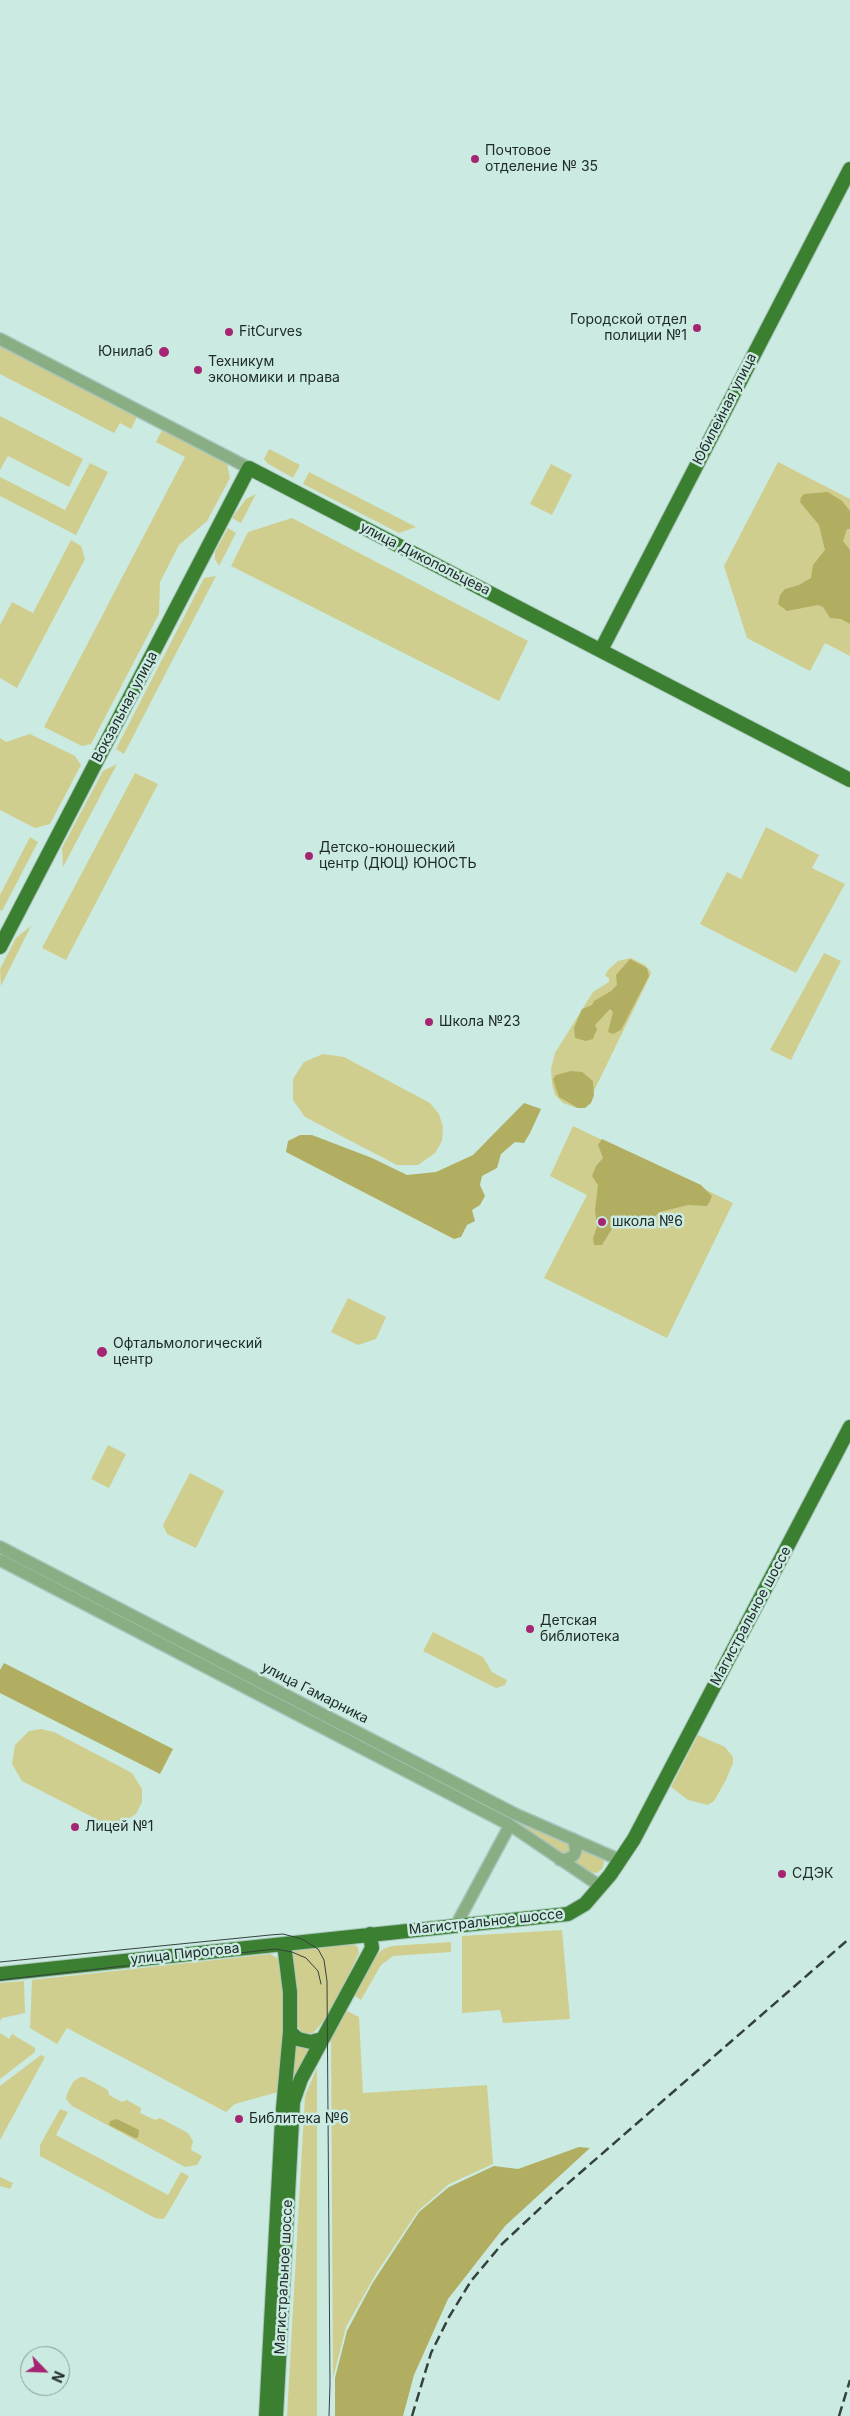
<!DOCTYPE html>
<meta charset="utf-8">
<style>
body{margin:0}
#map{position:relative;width:850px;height:2416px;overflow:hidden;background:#cbeae1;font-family:Inter,sans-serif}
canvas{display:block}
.north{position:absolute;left:20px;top:2346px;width:50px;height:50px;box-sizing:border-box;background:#cbeae1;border:1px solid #879e97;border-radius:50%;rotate:114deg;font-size:14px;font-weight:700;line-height:20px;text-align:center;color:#202c29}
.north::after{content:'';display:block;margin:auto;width:18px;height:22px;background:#a62573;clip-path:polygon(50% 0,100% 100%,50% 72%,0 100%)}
</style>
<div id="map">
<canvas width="850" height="2416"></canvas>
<div class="north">N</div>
</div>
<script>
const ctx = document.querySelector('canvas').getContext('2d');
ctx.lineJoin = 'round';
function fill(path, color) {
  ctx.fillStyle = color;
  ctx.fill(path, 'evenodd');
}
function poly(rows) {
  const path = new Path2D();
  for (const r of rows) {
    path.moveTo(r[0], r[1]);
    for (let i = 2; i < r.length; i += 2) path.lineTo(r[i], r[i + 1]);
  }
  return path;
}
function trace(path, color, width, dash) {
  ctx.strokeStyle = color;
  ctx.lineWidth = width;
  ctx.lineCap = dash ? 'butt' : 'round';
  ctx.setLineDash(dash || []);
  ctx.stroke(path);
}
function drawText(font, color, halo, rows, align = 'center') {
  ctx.font = font + ' Inter,sans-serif';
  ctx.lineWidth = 5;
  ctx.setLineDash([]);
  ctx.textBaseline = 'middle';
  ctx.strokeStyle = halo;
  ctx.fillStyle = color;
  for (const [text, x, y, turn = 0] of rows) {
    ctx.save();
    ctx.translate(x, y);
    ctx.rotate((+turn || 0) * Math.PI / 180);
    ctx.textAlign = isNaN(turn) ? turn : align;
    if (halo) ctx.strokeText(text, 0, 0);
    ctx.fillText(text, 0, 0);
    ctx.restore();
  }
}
fill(poly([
 [0,346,137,417,131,429,120,423,114,433,0,374],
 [0,416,83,459,69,487,8,456,0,470],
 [162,430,227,463,230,478,207,521,179,545,160,582,159,614,91,744,82,746,44,727,185,457,156,442],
 [269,449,300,465,293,478,267,463,264,459],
 [778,462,850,499,850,656,825,643,810,671,747,638,724,566],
 [90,463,108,472,76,535,0,496,0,477,65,510],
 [551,464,572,475,552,515,530,504],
 [309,472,416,527,399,533,303,484],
 [256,494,241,523,232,518,246,499],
 [292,518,528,641,499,701,231,566,248,532],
 [228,528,236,533,219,566,215,559,215,552],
 [71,540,81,546,85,559,17,688,0,678,0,625,12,602,33,613],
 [216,576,124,754,116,749,204,578],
 [30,734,75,756,81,765,50,824,35,828,0,810,0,738,6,742],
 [117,764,63,867,62,848,103,771],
 [135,773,158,784,66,960,42,948],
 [766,827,819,855,812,868,845,884,796,973,700,924,727,872,741,879],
 [30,837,38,842,2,911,0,910,0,895],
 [31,926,1,986,0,969,16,938],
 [824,953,841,961,791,1060,770,1050],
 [631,958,645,965,651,972,650,976,589,1101,583,1108,577,1108,563,1103,555,1095,552,1084,551,1069,555,1053,593,992,609,982,609,978,605,976,608,970,618,961],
 [323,1054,344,1057,430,1103,439,1114,443,1127,442,1141,435,1153,418,1165,397,1165,305,1117,293,1100,293,1079,304,1062],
 [573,1126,733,1203,667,1338,544,1278,587,1195,550,1176],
 [348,1298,386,1317,376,1339,358,1345,331,1332],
 [108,1445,126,1454,109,1488,91,1479],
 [190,1473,224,1491,196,1548,167,1534,163,1525],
 [433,1632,483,1657,492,1672,507,1680,505,1685,496,1688,423,1651],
 [281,1698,602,1857,604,1863,602,1869,597,1873,590,1872,511,1822],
 [41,1729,54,1732,132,1773,142,1789,142,1802,136,1814,119,1824,106,1824,22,1781,12,1764,15,1745,29,1731],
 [698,1735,725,1747,733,1757,733,1763,726,1780,714,1801,708,1805,688,1800,671,1787],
 [562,1930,570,2019,503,2023,500,2010,462,2013,462,1936],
 [350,1942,358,1947,359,1953,330,2014,313,2033,302,2033,297,2025,291,1960,293,1952,299,1947],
 [451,1942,451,1952,393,1956,381,1965,361,2000,354,1995,376,1956,383,1949,392,1946],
 [270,1954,282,1961,284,1976,283,2079,278,2092,235,2104,226,2112,67,2028,57,2044,30,2028,32,1980],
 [24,1981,25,2013,2,2018,0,2021,0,1983],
 [345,2010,359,2017,363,2093,487,2085,493,2164,449,2184,418,2211,377,2272,346,2327,333,2378,331,2033],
 [0,2033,9,2039,12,2034,35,2048,35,2052,0,2079],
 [294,2043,311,2047,292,2086],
 [41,2055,45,2057,0,2140,0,2086],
 [317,2068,317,2416,287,2416,305,2096],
 [80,2077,84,2077,108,2090,109,2095,122,2102,127,2100,141,2108,140,2113,155,2120,160,2118,188,2133,193,2141,191,2150,202,2156,197,2165,185,2167,72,2106,66,2099,67,2094,73,2082],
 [60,2109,68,2112,56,2135,168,2195,181,2172,189,2176,166,2216,163,2219,155,2218,40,2156,40,2145],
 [0,2177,13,2183,10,2189,0,2186]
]), '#d0ce8e');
fill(poly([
 [828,492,842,501,850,511,850,529,847,529,843,541,850,550,850,624,841,619,830,618,823,607,818,605,787,611,778,604,780,595,785,589,799,585,811,578,813,565,825,550,819,525,800,502,801,497,804,494],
 [630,959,647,968,649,976,621,1030,613,1034,608,1032,613,1012,610,1009,595,1025,597,1029,593,1039,586,1041,575,1038,574,1028,582,1009,592,1005,594,1001,611,991,617,985,616,975],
 [571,1071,582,1072,593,1081,594,1095,591,1103,585,1108,578,1108,559,1097,556,1089,553,1079,556,1075],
 [524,1103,541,1109,530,1133,524,1143,515,1142,501,1154,497,1168,482,1176,480,1185,485,1196,480,1205,472,1210,475,1221,467,1225,461,1237,454,1239,286,1152,288,1141,300,1135,312,1135,372,1158,407,1175,436,1172,473,1155],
 [602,1139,701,1185,712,1196,710,1201,707,1206,688,1205,660,1212,648,1222,616,1222,602,1245,594,1245,593,1238,597,1227,595,1210,598,1185,592,1176,596,1166,603,1158,598,1145],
 [4,1663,173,1749,160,1774,0,1693,0,1670],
 [117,2119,139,2130,138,2138,135,2138,109,2125,110,2121],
 [579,2147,590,2148,505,2226,448,2299,414,2375,403,2416,335,2416,335,2378,347,2331,372,2284,419,2212,449,2187,494,2166,518,2169]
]), '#b1ae62');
const minor = poly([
 [0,339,249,468],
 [0,1547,515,1814,620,1860],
 [0,1560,510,1825,600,1886],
 [560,1860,568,1859,574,1855,576,1850,573,1839],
 [455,1927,510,1825]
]);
const major = poly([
 [601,650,850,169],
 [0,947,249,468,850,780],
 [0,1974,568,1914,585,1904,610,1875,634,1839,850,1427],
 [290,2032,298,2039,311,2042,322,2039],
 [266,2416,282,2120,290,2032,290,1992,284,1944],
 [276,2416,293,2102,301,2079,372,1948,370,1934]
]);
trace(minor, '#a9c4bc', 14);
trace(major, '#a9c4bc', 16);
trace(minor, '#8aae84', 11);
trace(major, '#3b8030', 14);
trace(poly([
 [0,1962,270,1935,283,1934,302,1939,318,1949,324,1960,327,1981,330,2384,329,2416],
 [0,1980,275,1949,292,1952,306,1958,318,1971,321,1984]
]), '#34423e', 1);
trace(poly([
 [412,2416,431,2353,449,2317,471,2281,502,2244,550,2199,850,1938],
 [839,2416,850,2380]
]), '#34423e', 2.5, [10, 5]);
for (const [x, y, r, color] of [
 [475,159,5,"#a62573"],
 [697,328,5,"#a62573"],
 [229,332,5,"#a62573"],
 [164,352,6,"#a62573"],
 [198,370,5,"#a62573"],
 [309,856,5,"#a62573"],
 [429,1022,5,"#a62573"],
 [602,1222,5,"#a62573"],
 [102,1352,6,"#a62573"],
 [530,1629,5,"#a62573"],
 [75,1827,5,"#a62573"],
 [782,1874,5,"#a62573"],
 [239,2119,5,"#a62573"]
]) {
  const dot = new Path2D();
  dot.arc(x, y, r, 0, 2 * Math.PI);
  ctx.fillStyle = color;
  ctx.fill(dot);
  trace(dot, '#cbeae1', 2);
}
drawText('14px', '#202c29', '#cbeae1', [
 ["Почтовое",485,151],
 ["отделение № 35",485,167],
 ["Городской отдел",687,320,"right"],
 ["полиции №1",687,336,"right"],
 ["FitCurves",239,332],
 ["Юнилаб",153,352,"right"],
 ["Техникум",208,362],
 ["экономики и права",208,378],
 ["Детско-юношеский",319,848],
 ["центр (ДЮЦ) ЮНОСТЬ",319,864],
 ["Школа №23",439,1022],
 ["школа №6",612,1222],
 ["Офтальмологический",113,1344],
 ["центр",113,1360],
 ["Детская",540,1621],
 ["библиотека",540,1637],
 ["Лицей №1",85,1827],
 ["СДЭК",792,1874],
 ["Библитека №6",249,2119]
], 'left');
drawText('14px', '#202c29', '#cbeae1', [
 ["Юбилейная улица",725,409,-63],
 ["улица Дикопольцева",425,559,27],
 ["Вокзальная улица",125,707,-62],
 ["Магистральное шоссе",751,1616,-62],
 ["улица Гамарника",315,1693,27],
 ["Магистральное шоссе",486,1922,-6],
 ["улица Пирогова",185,1954,-6],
 ["Магистральное шоссе",284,2277,-87]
]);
</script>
